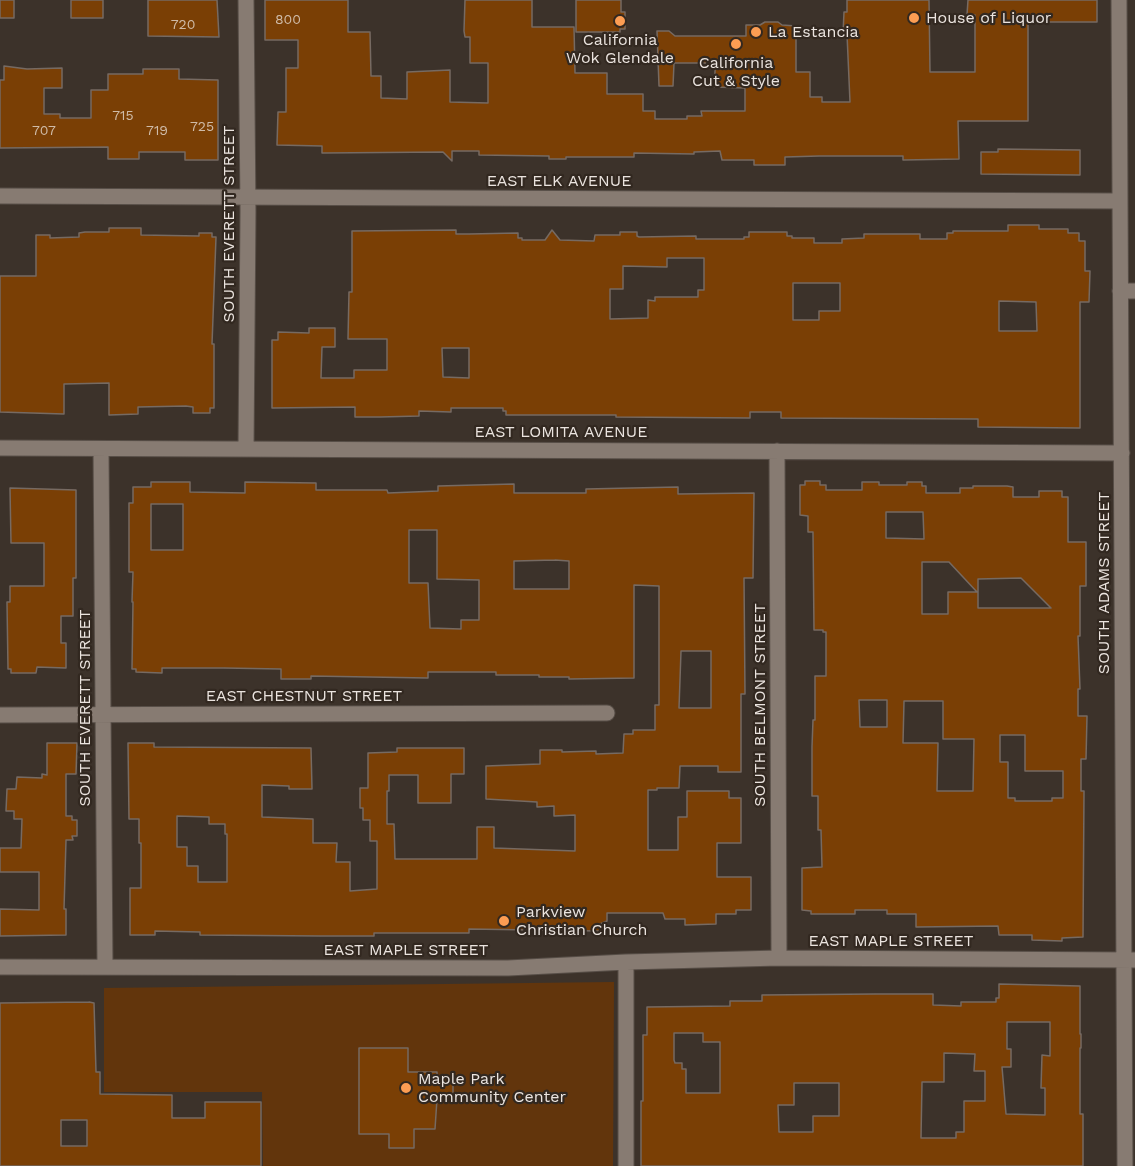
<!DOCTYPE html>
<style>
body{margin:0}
canvas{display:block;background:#3c322a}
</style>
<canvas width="1135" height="1166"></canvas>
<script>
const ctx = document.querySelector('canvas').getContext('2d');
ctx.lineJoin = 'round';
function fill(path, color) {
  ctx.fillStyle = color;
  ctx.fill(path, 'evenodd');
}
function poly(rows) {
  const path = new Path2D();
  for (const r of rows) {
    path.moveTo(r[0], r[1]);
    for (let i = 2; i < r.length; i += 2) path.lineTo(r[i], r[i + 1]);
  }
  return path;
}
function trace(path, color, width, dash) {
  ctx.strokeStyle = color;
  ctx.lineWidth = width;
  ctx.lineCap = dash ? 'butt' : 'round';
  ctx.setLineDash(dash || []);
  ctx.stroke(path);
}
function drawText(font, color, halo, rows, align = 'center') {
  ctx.font = font + ' "Work Sans",sans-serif';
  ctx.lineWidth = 4.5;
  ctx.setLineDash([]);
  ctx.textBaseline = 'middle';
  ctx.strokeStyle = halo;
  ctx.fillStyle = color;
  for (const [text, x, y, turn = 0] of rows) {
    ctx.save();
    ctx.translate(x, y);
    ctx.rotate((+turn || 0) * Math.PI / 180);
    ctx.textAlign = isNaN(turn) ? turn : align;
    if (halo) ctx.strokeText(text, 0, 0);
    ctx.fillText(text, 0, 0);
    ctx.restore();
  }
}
fill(poly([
 [614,982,613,1166,263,1166,262,1092,104,1092,104,988]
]), '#62350c');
const building = poly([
 [0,0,14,0,14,18,0,18,0,0],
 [71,0,103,0,103,18,71,18,71,0],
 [148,0,217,0,219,37,148,36,148,0],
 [265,0,348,0,348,32,370,32,371,76,381,76,381,98,407,99,407,72,450,70,450,102,488,103,488,63,470,63,470,37,465,37,464,31,465,0,532,0,532,27,574,27,575,73,607,73,607,94,643,94,643,111,655,111,655,119,687,119,687,116,702,116,701,111,745,111,745,88,715,87,715,63,674,63,673,86,659,86,657,31,669,31,675,36,746,36,746,25,760,25,765,22,778,22,782,25,796,26,796,72,810,72,810,97,822,97,822,102,850,102,847,34,843,34,844,12,847,12,847,0,929,0,930,72,975,72,975,15,967,15,968,0,1097,0,1097,22,1028,22,1028,121,958,121,959,159,903,160,903,156,819,156,785,157,785,165,754,165,754,160,722,160,720,151,694,152,694,154,634,153,634,157,566,157,566,159,549,159,549,156,479,155,479,151,452,151,452,161,443,152,322,153,322,146,277,145,278,112,286,112,286,68,298,68,298,40,265,40,265,0],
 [576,0,621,0,621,12,625,12,625,29,620,29,620,32,576,32,576,0],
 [4,66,27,69,62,68,62,88,44,88,44,114,60,114,60,118,91,118,91,90,108,90,108,74,143,74,143,69,179,69,179,79,218,80,218,160,185,160,185,152,139,152,139,159,108,159,108,147,0,148,0,80,4,80,4,66],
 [998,149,1080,150,1080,175,981,174,981,152,998,152,998,149],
 [1008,225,1039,225,1039,229,1068,229,1068,233,1079,233,1079,241,1085,241,1085,271,1090,271,1089,302,1080,302,1080,428,978,427,978,419,781,418,781,412,750,412,750,418,616,417,616,415,506,415,506,411,503,411,503,408,451,408,451,412,419,411,419,416,380,417,355,417,355,407,272,408,272,340,278,340,278,332,309,333,309,328,335,328,335,347,322,347,321,378,354,378,354,370,387,370,387,339,348,339,349,292,352,292,352,231,456,230,456,234,469,234,518,233,518,238,522,238,522,240,545,240,552,230,560,240,594,241,595,235,620,235,620,232,637,232,637,236,639,237,696,236,696,239,744,239,744,237,749,237,749,232,787,232,787,236,792,236,792,238,814,238,814,243,842,243,842,239,864,238,864,234,920,234,920,239,947,239,947,233,953,233,953,231,1008,231,1008,225],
 [667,258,704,258,704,290,698,290,698,297,655,297,655,301,648,300,648,318,610,319,610,289,623,289,623,266,667,267,667,258],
 [793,283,840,283,840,311,819,311,819,320,793,320,793,283],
 [999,301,1036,302,1037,331,999,331,999,301],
 [442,348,469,348,469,378,443,377,442,348],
 [109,228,141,228,141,235,199,236,199,233,212,233,212,237,216,237,212,344,214,344,214,408,210,408,210,413,193,413,193,407,186,406,138,407,138,414,109,415,109,383,64,384,64,414,0,412,0,276,36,276,36,235,50,235,50,238,79,237,79,233,85,232,109,232,109,228],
 [805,481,820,481,820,485,826,485,826,490,862,490,862,482,879,482,879,485,907,485,907,482,922,482,922,486,926,486,926,493,960,493,960,488,973,488,973,486,1007,486,1013,487,1013,497,1039,497,1039,491,1062,491,1062,497,1068,497,1068,542,1086,542,1086,586,1080,586,1080,636,1078,636,1080,689,1078,689,1078,716,1087,716,1086,759,1081,759,1081,791,1084,791,1083,937,1062,938,1062,941,1032,940,1032,935,999,935,998,926,916,927,916,914,887,914,887,910,855,910,855,914,811,914,811,911,802,910,802,868,822,867,821,830,818,830,818,796,812,796,812,747,813,720,815,720,815,676,826,676,826,632,823,632,823,630,814,630,813,532,808,532,808,516,800,515,800,485,805,485,805,481],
 [886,512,923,512,924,539,886,538,886,512],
 [922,562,949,562,977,592,948,592,948,614,922,614,922,562],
 [1021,578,1051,608,978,608,978,579,1021,578],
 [859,700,887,700,887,727,860,727,859,700],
 [904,701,943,701,943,739,974,739,973,791,937,791,938,743,903,743,904,701],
 [1000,735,1025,735,1025,771,1063,771,1063,798,1052,798,1052,801,1015,801,1015,798,1008,798,1008,762,1000,762,1000,735],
 [151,482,190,482,190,492,245,493,245,482,316,483,316,490,387,490,388,493,438,491,438,486,514,484,514,493,586,493,586,489,678,487,678,494,754,493,753,578,744,578,745,694,741,694,741,772,718,772,718,766,680,766,679,788,657,788,657,790,648,790,648,850,678,850,678,817,687,817,687,791,729,791,729,798,741,798,741,843,717,843,717,877,751,877,751,910,736,910,736,914,716,914,716,924,685,925,685,919,665,919,663,913,607,913,607,921,600,924,600,931,469,929,469,933,374,933,374,936,321,936,200,935,200,932,155,931,155,935,130,935,130,888,141,888,141,843,139,843,139,819,129,819,128,743,154,743,154,747,311,748,312,789,289,789,289,786,262,785,262,817,313,819,313,843,337,843,336,862,350,862,350,891,377,889,377,841,370,841,370,820,363,820,363,808,360,808,360,788,368,788,368,753,397,752,397,748,464,748,464,774,451,774,451,803,418,803,418,775,389,775,389,791,387,791,387,824,394,824,395,859,477,859,477,827,494,827,494,848,575,851,575,815,554,816,554,806,537,807,537,802,486,799,486,766,540,764,540,750,562,750,562,752,596,751,596,754,623,753,624,734,633,734,633,730,655,730,655,705,659,705,659,586,634,585,634,678,569,679,569,677,539,677,539,675,496,675,496,672,428,672,428,678,311,676,311,679,281,679,281,669,224,668,162,668,162,673,136,672,136,669,132,669,133,602,132,602,133,572,129,572,129,503,133,503,133,487,151,487,151,482],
 [151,504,183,504,183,550,151,550,151,504],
 [409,530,437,530,437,579,479,580,479,620,461,620,461,629,430,628,428,583,409,583,409,530],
 [555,560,569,561,569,589,514,589,514,561,555,560],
 [681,651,711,651,711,708,679,708,681,651],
 [177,816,209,817,209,824,225,824,225,834,227,834,227,882,198,882,198,866,187,866,187,847,177,847,177,816],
 [10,488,76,490,76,578,73,578,73,616,61,616,61,643,66,643,66,668,37,667,36,673,11,673,11,669,8,669,7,602,10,602,10,586,44,586,44,543,11,543,10,488],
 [47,743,77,743,76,774,66,774,66,816,72,816,72,820,77,820,77,836,72,836,73,840,66,840,64,909,66,909,66,935,0,936,0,909,39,910,39,872,0,872,0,848,21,848,22,819,14,819,14,811,6,811,7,789,16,789,17,777,42,778,42,774,47,775,47,743],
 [999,984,1080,986,1080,1034,1081,1034,1081,1048,1080,1048,1080,1114,1083,1114,1083,1166,641,1166,641,1101,643,1101,643,1035,647,1035,647,1007,730,1006,730,1001,762,1001,762,995,876,994,933,994,933,1005,961,1006,961,1002,996,1002,996,998,999,998,999,984],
 [1007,1022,1050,1022,1050,1056,1042,1055,1041,1088,1045,1088,1045,1115,1006,1114,1002,1067,1011,1067,1011,1049,1007,1049,1007,1022],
 [674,1033,703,1033,703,1042,720,1042,720,1093,686,1093,686,1069,682,1069,682,1063,675,1063,674,1060,674,1033],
 [944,1053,975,1054,974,1071,985,1071,985,1101,964,1101,964,1132,956,1132,956,1138,921,1138,922,1082,944,1082,944,1053],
 [794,1083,839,1083,839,1116,813,1116,813,1132,779,1132,778,1105,794,1105,794,1083],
 [89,1002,94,1003,96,1072,100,1072,100,1094,172,1095,172,1118,205,1118,205,1102,261,1102,261,1166,0,1166,0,1003,89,1002],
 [61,1120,87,1120,87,1146,61,1146,61,1120],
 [359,1048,408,1048,408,1072,437,1072,437,1076,453,1077,453,1099,437,1099,435,1129,414,1129,414,1148,389,1148,389,1134,359,1134,359,1048]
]);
fill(building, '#7a3f05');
trace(building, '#766a62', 1.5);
const minor = poly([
 [1119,0,1125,1166],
 [0,196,1119,201],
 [1120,291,1135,291],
 [0,448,1122,453],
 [101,449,105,967],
 [246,449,248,211,246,0],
 [777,451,779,958],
 [0,715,607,713],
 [0,967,508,968,626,962,779,958,1135,960],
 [626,1166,626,962]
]);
trace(minor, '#574e47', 17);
trace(minor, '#877b72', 15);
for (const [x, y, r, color] of [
 [914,18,6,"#fc9d53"],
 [620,21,6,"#fc9d53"],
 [756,32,6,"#fc9d53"],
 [736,44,6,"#fc9d53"],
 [504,921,6,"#fc9d53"],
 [406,1088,6,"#fc9d53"]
]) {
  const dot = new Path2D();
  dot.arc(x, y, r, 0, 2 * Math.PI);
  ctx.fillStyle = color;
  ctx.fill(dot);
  trace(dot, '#322820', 2);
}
drawText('14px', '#cfbba8', null, [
 ["800",288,20],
 ["720",183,25],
 ["715",123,116],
 ["725",202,127],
 ["707",44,131],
 ["719",157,131]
]);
drawText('16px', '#ebe4df', '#322820', [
 ["House of Liquor",926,18],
 ["La Estancia",768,32],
 ["California",620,40,"center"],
 ["Wok Glendale",620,58,"center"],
 ["California",736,63,"center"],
 ["Cut & Style",736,81,"center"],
 ["Parkview",516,912],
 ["Christian Church",516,930],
 ["Maple Park",418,1079],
 ["Community Center",418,1097]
], 'left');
drawText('16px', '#ebe4df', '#322820', [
 ["EAST ELK AVENUE",559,181],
 ["SOUTH EVERETT STREET",229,224,-90],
 ["EAST LOMITA AVENUE",561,432],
 ["SOUTH ADAMS STREET",1104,583,-90],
 ["EAST CHESTNUT STREET",304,696],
 ["SOUTH BELMONT STREET",760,705,-90],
 ["SOUTH EVERETT STREET",85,708,-90],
 ["EAST MAPLE STREET",891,941],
 ["EAST MAPLE STREET",406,950]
]);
</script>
